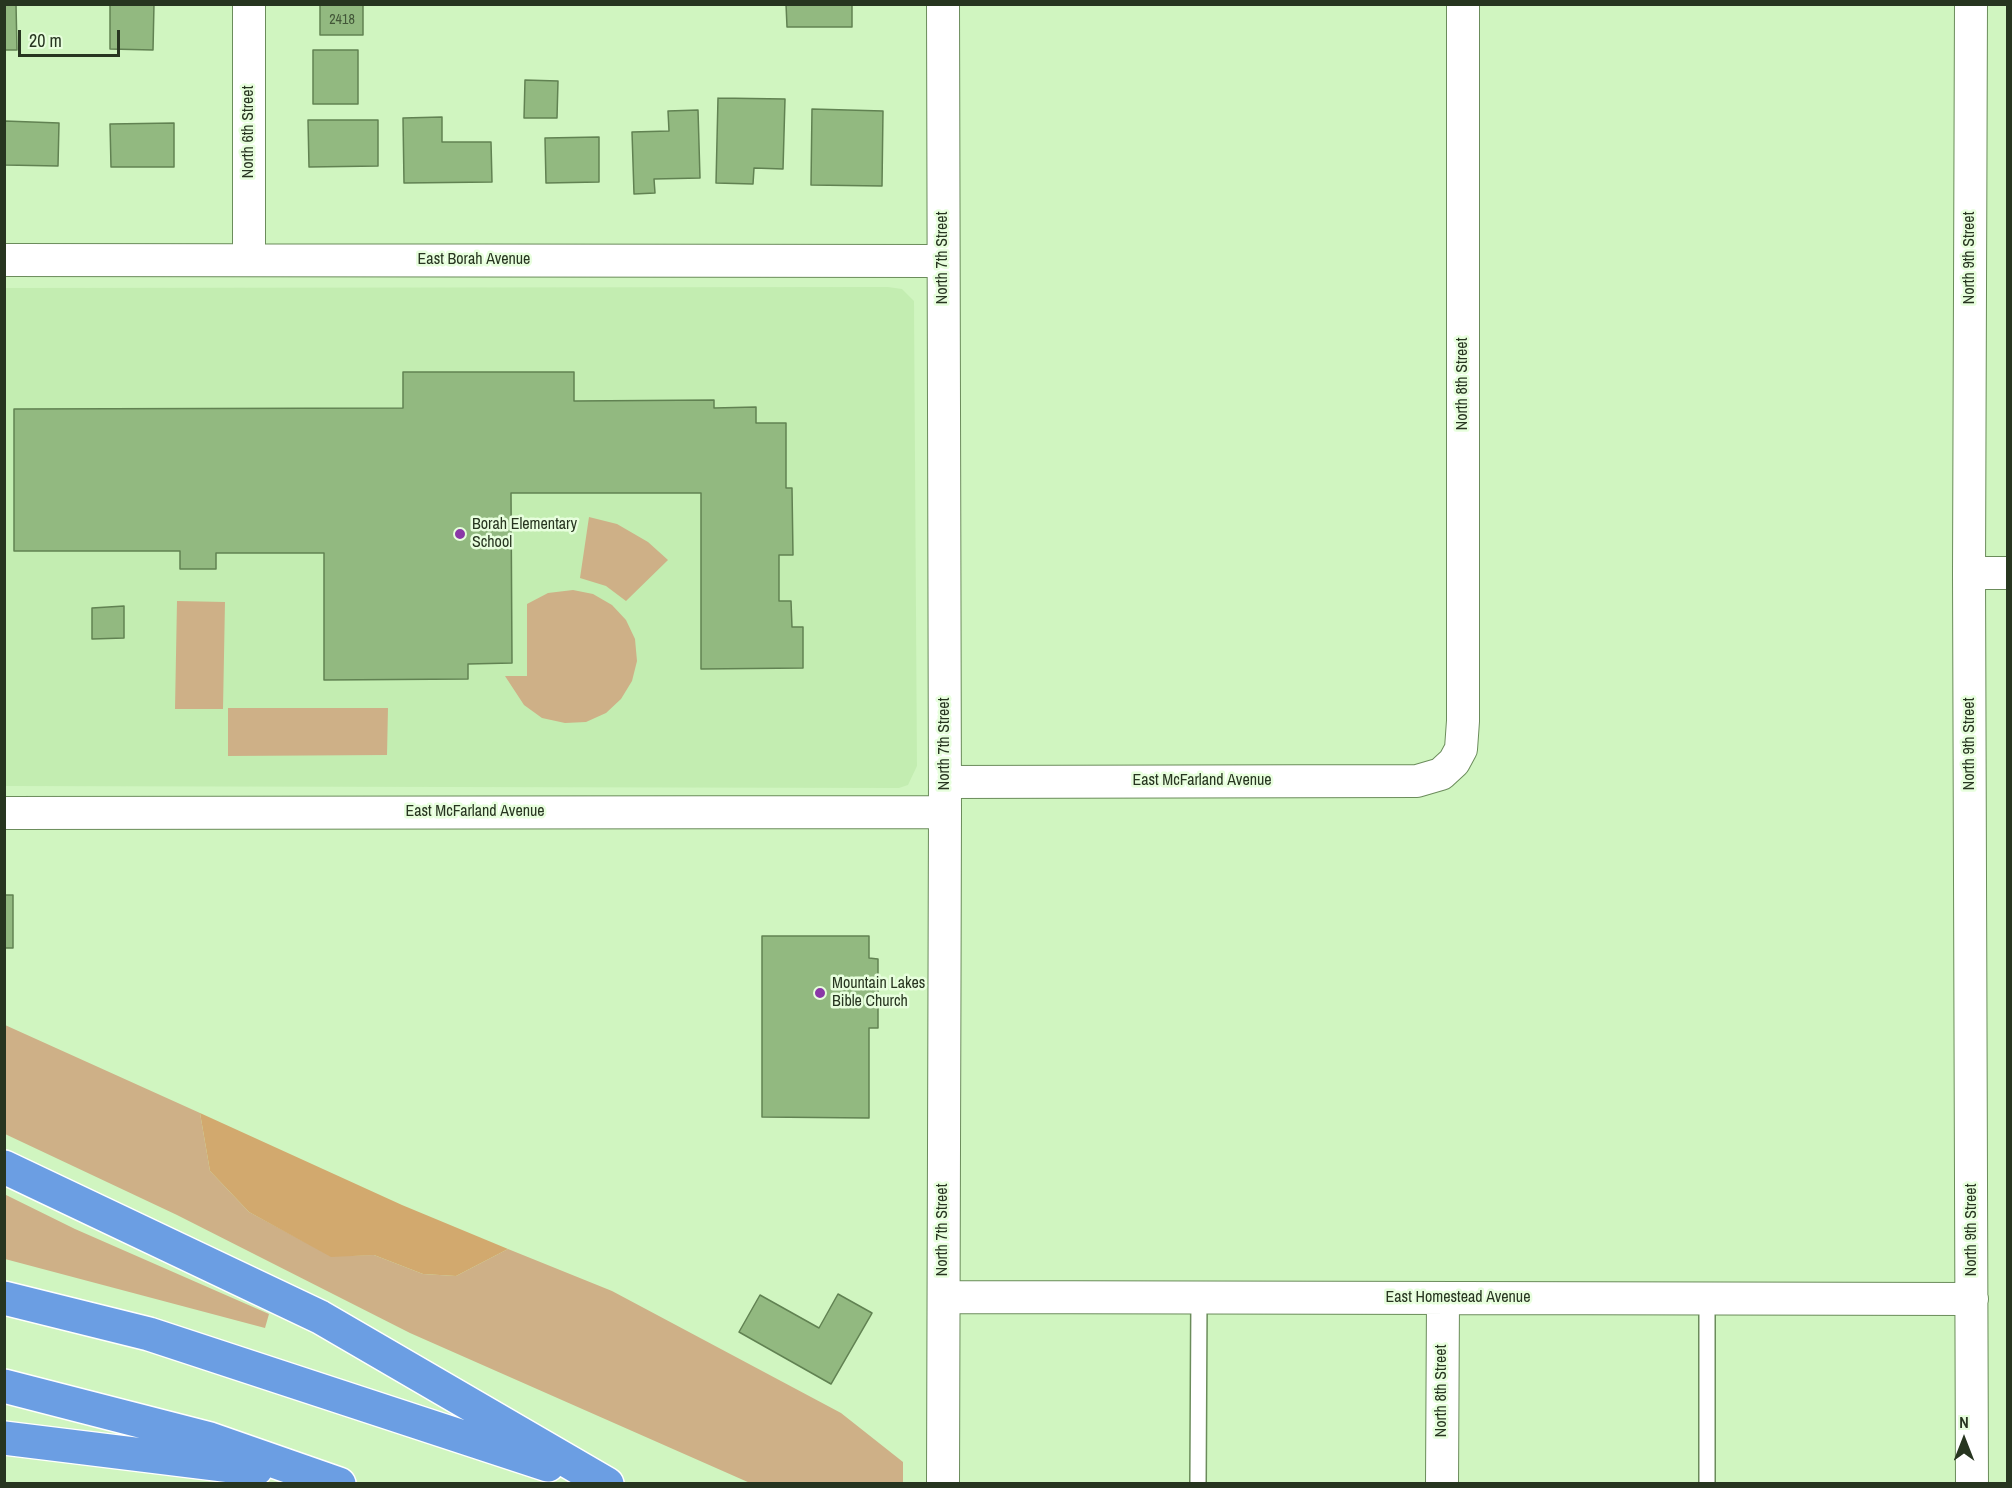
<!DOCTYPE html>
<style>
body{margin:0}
#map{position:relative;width:2012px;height:1488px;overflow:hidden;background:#d0f5c0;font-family:"Archivo Narrow",sans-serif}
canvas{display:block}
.frame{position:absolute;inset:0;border:6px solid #273520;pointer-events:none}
.north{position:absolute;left:1934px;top:1410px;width:60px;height:60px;-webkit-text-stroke:4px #e7fedd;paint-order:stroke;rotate:0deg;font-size:16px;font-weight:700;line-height:24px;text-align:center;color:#273520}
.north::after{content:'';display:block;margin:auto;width:21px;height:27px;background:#273520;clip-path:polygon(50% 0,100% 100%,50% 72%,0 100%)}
.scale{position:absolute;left:18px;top:30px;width:102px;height:27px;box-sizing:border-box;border:3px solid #273520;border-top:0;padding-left:8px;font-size:18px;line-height:21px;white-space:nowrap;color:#273520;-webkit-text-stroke:4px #e7fedd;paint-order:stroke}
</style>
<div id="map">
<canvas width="2012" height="1488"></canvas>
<div class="frame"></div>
<div class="north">N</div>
<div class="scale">20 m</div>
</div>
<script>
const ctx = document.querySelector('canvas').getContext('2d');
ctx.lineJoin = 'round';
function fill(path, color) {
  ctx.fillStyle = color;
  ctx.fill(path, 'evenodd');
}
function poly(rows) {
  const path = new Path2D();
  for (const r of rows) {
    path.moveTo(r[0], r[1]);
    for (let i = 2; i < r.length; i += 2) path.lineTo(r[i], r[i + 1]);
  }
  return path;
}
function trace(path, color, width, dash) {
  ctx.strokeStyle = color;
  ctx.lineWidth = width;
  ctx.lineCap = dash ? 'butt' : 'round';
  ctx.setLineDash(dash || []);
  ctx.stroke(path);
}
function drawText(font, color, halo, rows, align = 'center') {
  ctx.font = font + ' "Archivo Narrow",sans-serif';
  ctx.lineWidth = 5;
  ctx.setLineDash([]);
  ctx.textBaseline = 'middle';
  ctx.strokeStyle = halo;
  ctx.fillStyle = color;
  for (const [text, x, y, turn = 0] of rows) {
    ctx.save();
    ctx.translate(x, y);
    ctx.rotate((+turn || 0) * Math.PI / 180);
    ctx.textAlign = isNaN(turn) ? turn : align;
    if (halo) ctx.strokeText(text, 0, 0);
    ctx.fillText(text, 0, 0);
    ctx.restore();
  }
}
fill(poly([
 [888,287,902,289,914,301,917,766,908,785,899,788,5,786,5,288]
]), '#c3edb1');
fill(poly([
 [589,517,617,524,648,542,668,560,626,601,606,586,580,578],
 [573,590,593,594,612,605,626,620,635,639,637,661,632,681,621,699,606,713,586,722,565,723,542,718,524,705,505,676,527,676,527,604,548,593],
 [177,601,225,602,223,709,175,709],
 [228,708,388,708,387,755,228,756],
 [5,1025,200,1113,210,1171,249,1212,331,1256,374,1255,423,1274,456,1276,508,1249,612,1291,841,1413,903,1462,903,1483,750,1483,410,1333,177,1215,5,1134],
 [4,1194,75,1229,269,1314,265,1328,5,1259]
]), '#ceb087');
fill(poly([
 [200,1113,402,1205,508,1249,456,1276,423,1274,374,1255,331,1257,249,1212,210,1171]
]), '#d2a96e');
const building = poly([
 [4,4,16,4,17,50,4,50,4,4],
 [110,4,154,4,153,50,110,49,110,4],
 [320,4,363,4,363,35,320,35,320,4],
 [786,4,852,4,852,27,787,27,786,4],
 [313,50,358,50,358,104,313,104,313,50],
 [525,80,558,81,557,118,524,118,525,80],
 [718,98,785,99,783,169,754,168,753,184,716,183,718,98],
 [812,109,883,111,882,186,811,185,812,109],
 [698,110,700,178,654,179,655,193,634,194,632,132,669,131,668,111,698,110],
 [442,117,442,142,491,142,492,182,404,183,403,118,442,117],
 [308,120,378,120,378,166,309,167,308,120],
 [5,121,59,123,58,166,5,165,5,121],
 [174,123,174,167,111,167,110,124,174,123],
 [599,137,599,182,546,183,545,138,599,137],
 [403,372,574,372,574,401,714,400,714,408,756,407,756,423,786,423,786,488,792,488,793,555,779,555,779,601,791,601,792,627,803,627,803,668,701,669,701,493,511,493,512,663,468,664,468,679,324,680,324,553,216,553,216,569,180,569,180,551,14,551,14,409,403,408,403,372],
 [124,606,124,638,92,639,92,608,124,606],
 [4,895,13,895,13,948,4,948,4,895],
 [762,936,869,936,869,958,878,959,878,1028,869,1028,869,1118,762,1117,762,936],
 [838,1294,872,1313,831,1384,739,1332,760,1295,819,1328,838,1294]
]);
fill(building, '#92b980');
trace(building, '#618252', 1.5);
const lane = poly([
 [1707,1299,1707,1484],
 [1198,1484,1199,1297]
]);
const street = poly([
 [249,4,249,259],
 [943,4,945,812,943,1484],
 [1971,4,1969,573,1972,1484],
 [4,260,943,261],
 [1969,573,2008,573],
 [945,782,1417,781,1441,774,1454,762,1461,749,1463,721,1463,4],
 [4,813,945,812],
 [944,1297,1972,1299],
 [1442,1484,1443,1298]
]);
const highway = poly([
 [4,1167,320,1317,607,1484],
 [4,1298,149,1334,548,1465],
 [4,1386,210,1439,339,1484],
 [4,1438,256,1469]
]);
trace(lane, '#6b8c5b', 18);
trace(street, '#6b8c5b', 34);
trace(highway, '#fff', 36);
trace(lane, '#fff', 15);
trace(street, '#fff', 32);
trace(highway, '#6b9ee3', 33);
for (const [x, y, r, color] of [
 [460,534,6,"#8a38a7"],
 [820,993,6,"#8a38a7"]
]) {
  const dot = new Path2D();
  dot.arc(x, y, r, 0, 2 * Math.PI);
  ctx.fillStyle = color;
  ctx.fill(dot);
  trace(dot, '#e7fedd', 2);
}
drawText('14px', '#425638', null, [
 ["2418",342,20]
]);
drawText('16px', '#273520', '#e7fedd', [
 ["North 6th Street",249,132,-90],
 ["North 7th Street",943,258,-90],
 ["North 9th Street",1970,258,-90],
 ["East Borah Avenue",474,260],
 ["North 8th Street",1463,384,-90],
 ["North 7th Street",945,744,-90],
 ["North 9th Street",1970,744,-90],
 ["East McFarland Avenue",1202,781],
 ["East McFarland Avenue",475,812],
 ["North 7th Street",943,1230,-90],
 ["North 9th Street",1972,1230,-90],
 ["East Homestead Avenue",1458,1298],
 ["North 8th Street",1442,1391,-90]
]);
drawText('16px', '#273520', '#e7fedd', [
 ["Borah Elementary",472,525],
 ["School",472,543],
 ["Mountain Lakes",832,984],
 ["Bible Church",832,1002]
], 'left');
</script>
